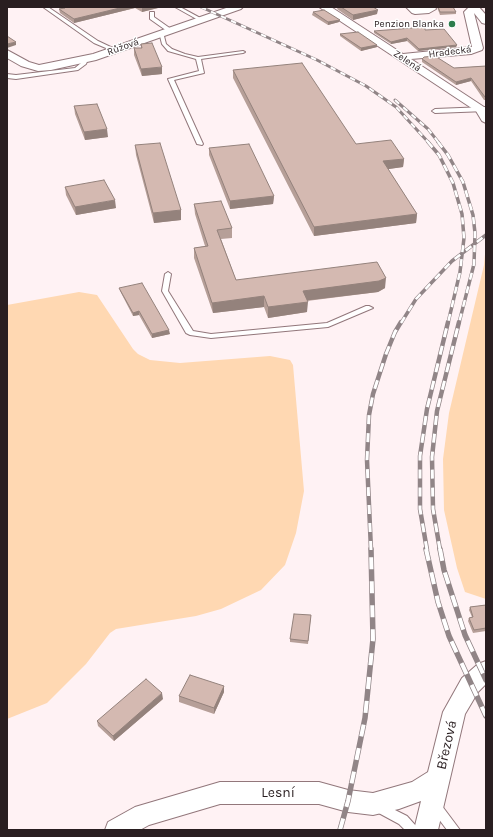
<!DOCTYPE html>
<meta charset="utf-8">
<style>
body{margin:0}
#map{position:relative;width:493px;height:837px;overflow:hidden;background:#fff2f4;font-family:Karla,sans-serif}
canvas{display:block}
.frame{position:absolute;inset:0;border:8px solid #291e20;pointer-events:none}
</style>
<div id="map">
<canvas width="493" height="837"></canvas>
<div class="frame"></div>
</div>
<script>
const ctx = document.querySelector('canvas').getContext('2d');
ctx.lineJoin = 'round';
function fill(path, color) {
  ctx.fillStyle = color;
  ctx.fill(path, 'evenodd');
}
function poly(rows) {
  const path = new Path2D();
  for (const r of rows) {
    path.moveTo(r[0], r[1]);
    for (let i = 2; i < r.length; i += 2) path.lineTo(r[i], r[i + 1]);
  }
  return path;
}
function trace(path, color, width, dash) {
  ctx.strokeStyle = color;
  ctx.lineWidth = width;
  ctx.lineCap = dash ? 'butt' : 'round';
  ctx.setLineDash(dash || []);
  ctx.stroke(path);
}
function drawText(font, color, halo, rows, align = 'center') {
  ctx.font = font + ' Karla,sans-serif';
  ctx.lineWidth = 3;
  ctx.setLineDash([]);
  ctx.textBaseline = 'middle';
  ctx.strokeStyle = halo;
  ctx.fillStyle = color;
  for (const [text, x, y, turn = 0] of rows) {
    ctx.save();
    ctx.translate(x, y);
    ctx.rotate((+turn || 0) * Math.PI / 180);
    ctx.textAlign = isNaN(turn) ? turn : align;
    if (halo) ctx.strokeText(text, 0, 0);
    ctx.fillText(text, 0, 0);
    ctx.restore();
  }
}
fill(poly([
 [486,243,486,599,465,592,457,568,444,510,443,459,449,413,484,265],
 [79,292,97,295,133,349,138,354,150,360,180,363,270,356,290,360,293,365,304,491,296,533,285,565,261,590,221,609,196,616,116,629,110,633,86,664,47,703,7,719,7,305]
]), '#ffd8b2');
const lane = poly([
 [43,7,48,7,98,41,117,50,113,51,94,43,43,7],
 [175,7,180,7,204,20,200,21,175,7],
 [150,12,154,12,154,17,171,29,171,31,167,31,150,19,150,12],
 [159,32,163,32,166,44,172,49,185,54,198,57,243,51,245,52,243,53,201,59,204,73,174,80,203,144,202,145,197,144,168,79,199,71,196,59,168,51,162,44,159,32],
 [83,58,88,59,86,64,78,70,16,79,7,78,7,74,16,75,75,68,81,63,83,58],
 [486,107,486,111,435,113,432,111,435,109,486,107],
 [168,272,171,274,168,291,193,331,211,334,327,323,366,306,369,306,373,308,328,327,211,338,190,335,186,333,162,291,165,274,168,272],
 [435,801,439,802,460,830,447,830,429,806,431,802,435,801],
 [379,802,407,816,416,826,418,830,405,830,399,824,375,811,373,807,375,803,379,802]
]);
const street = poly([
 [229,7,243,7,241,9,96,60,51,70,38,71,21,66,7,58,7,50,29,62,39,65,93,54,229,7],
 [319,7,331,7,403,54,472,47,464,12,469,7,479,7,486,15,486,24,482,23,474,13,483,48,482,50,471,54,411,59,484,107,486,109,486,123,482,121,476,111,319,7],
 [406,7,435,7,436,9,429,13,415,14,412,13,406,7],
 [486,661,486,684,478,692,465,714,438,830,414,830,421,801,399,809,373,815,348,812,319,804,220,804,149,825,140,830,105,830,108,822,135,807,220,782,319,782,348,790,373,793,412,782,428,772,443,712,462,678,478,664,486,661]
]);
trace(lane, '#92777b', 2);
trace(street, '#92777b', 2);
fill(lane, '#fff');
fill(street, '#fff');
const railFar3 = poly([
 [201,7,317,60,366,86,396,107,429,143],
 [395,100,428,129,439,143]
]);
const railFar2 = poly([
 [428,142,439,155,453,183,462,214,464,238,460,272,448,323],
 [438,142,448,155,463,182,473,215,475,233,474,264,459,323],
 [401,323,416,299,452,261,486,235]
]);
const railFar1 = poly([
 [371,550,367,460,369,415,373,394,386,354,395,332,401,322],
 [427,550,420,509,420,456,427,409,448,322],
 [440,550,433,509,432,457,437,411,459,322]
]);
const rail = poly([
 [426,549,438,602,449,636,486,716],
 [440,549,444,570,465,635,486,680],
 [340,830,348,801,365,718,373,639,371,549]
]);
trace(railFar3, '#918587', 3);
trace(railFar2, '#918587', 3.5);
trace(railFar1, '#918587', 4.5);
trace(rail, '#918587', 5.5);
trace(railFar3, '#fff', 2, [5.5]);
trace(railFar2, '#fff', 2.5, [7]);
trace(railFar1, '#fff', 3, [9]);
trace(rail, '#fff', 4, [12]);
fill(poly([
 [58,7,162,7,142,12,135,8,74,23,60,13,59,9,61,9],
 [338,7,373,7,377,14,353,20,337,9],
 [437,7,453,7,456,12,456,14,440,15],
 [313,12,339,22,328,25,312,15],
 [425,30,457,45,456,47,418,51,407,41,391,44,374,33,374,31],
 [340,34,377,45,377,47,361,51,340,36],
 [141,44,162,74,142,76,134,55,134,48,141,48],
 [422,59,454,68,486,66,486,100,484,100,471,81,456,85,422,62],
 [233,70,356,144,404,159,403,167,388,169,417,214,416,223,314,236,233,78],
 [74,106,108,137,85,140,75,114],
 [135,145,181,210,181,220,154,223,136,155],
 [209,148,274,196,273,204,230,209,209,155],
 [65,187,116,208,76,215,66,195],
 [194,204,232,228,232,238,221,239,236,280,385,288,378,292,307,301,307,312,268,318,264,307,213,313,194,258,194,248,205,246,195,214],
 [119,288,170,334,152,338,139,315,133,316,120,291],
 [486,605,486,631,473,633,468,621,469,618,472,617,469,610,470,607],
 [311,615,308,644,290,642,290,639],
 [224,686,224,692,214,714,179,702,179,696],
 [163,699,114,741,98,726,97,721]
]), '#b69f98');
fill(poly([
 [124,7,135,7,135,8,74,23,74,19],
 [147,7,162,7,142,12,142,8],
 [378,10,377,14,353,20,353,15],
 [340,20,339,22,328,25,328,22],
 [407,38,407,41,391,44,391,42],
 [16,42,16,45,7,48,7,44],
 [377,45,377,47,361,51,361,48],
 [457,45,456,47,418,51,419,49],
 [162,67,162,74,142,76,141,69],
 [471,78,471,81,456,85,456,82],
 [107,129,108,137,85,140,84,132],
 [404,159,403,167,382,170,383,161],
 [274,196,273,204,230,209,230,201],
 [115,200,116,208,76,215,75,207],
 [181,210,181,220,154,223,153,213],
 [417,214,416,223,314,236,314,227],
 [386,278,385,288,378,292,302,301,303,291],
 [264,296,264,307,213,313,212,303],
 [308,302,307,312,268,318,268,307],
 [139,311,139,315,133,316,133,313],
 [169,330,170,334,152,338,152,334],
 [224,686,224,692,214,714,214,708],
 [162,693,163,699,114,741,113,736]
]), '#94827c');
const building = poly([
 [63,7,124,7,74,19,59,9,65,8,63,7],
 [341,7,373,7,378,10,353,15,341,7],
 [438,7,453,7,456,12,440,12,438,7],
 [324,10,340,20,328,22,313,12,324,10],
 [425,27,425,30,444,29,457,45,419,49,407,38,391,42,374,31,425,27],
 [358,32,377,45,361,48,340,34,358,32],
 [7,36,16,42,7,44,7,36],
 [152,43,162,67,141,69,134,48,142,48,141,44,152,43],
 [435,56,454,68,486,66,486,97,485,97,471,78,456,82,422,59,424,57,435,56],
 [302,63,356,144,391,140,404,159,383,161,417,214,314,227,233,70,302,63],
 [97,104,107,129,84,132,74,106,97,104],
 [160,143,181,210,153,213,135,145,160,143],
 [249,144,274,196,230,201,209,148,249,144],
 [104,180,115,200,75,207,65,187,104,180],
 [221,201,232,228,217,230,236,280,377,262,386,278,379,281,303,291,308,302,268,307,264,296,212,303,194,248,208,246,194,204,221,201],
 [142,283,169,330,152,334,139,311,133,313,119,288,142,283],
 [486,605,486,628,474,630,469,618,473,617,470,607,486,605],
 [294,614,311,615,308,641,290,639,294,614],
 [190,675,224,686,214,708,179,696,190,675],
 [146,679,162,693,113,736,97,721,146,679]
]);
fill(building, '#d4b9b1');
trace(building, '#94827c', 1);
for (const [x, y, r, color] of [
 [452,24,4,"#2d7c4c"]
]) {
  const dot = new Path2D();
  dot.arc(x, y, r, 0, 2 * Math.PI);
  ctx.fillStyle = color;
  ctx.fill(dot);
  trace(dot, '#fff', 1.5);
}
drawText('10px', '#291e20', '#fff', [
 ["Penzion Blanka",444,24]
], 'right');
drawText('10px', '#291e20', '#fff', [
 ["Růžová",123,47,-20],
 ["Hradecká",450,52,-7],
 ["Zelená",407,61,33]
]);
drawText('14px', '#291e20', '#fff', [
 ["Březová",447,745,-77],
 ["Lesní",278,793]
]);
</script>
